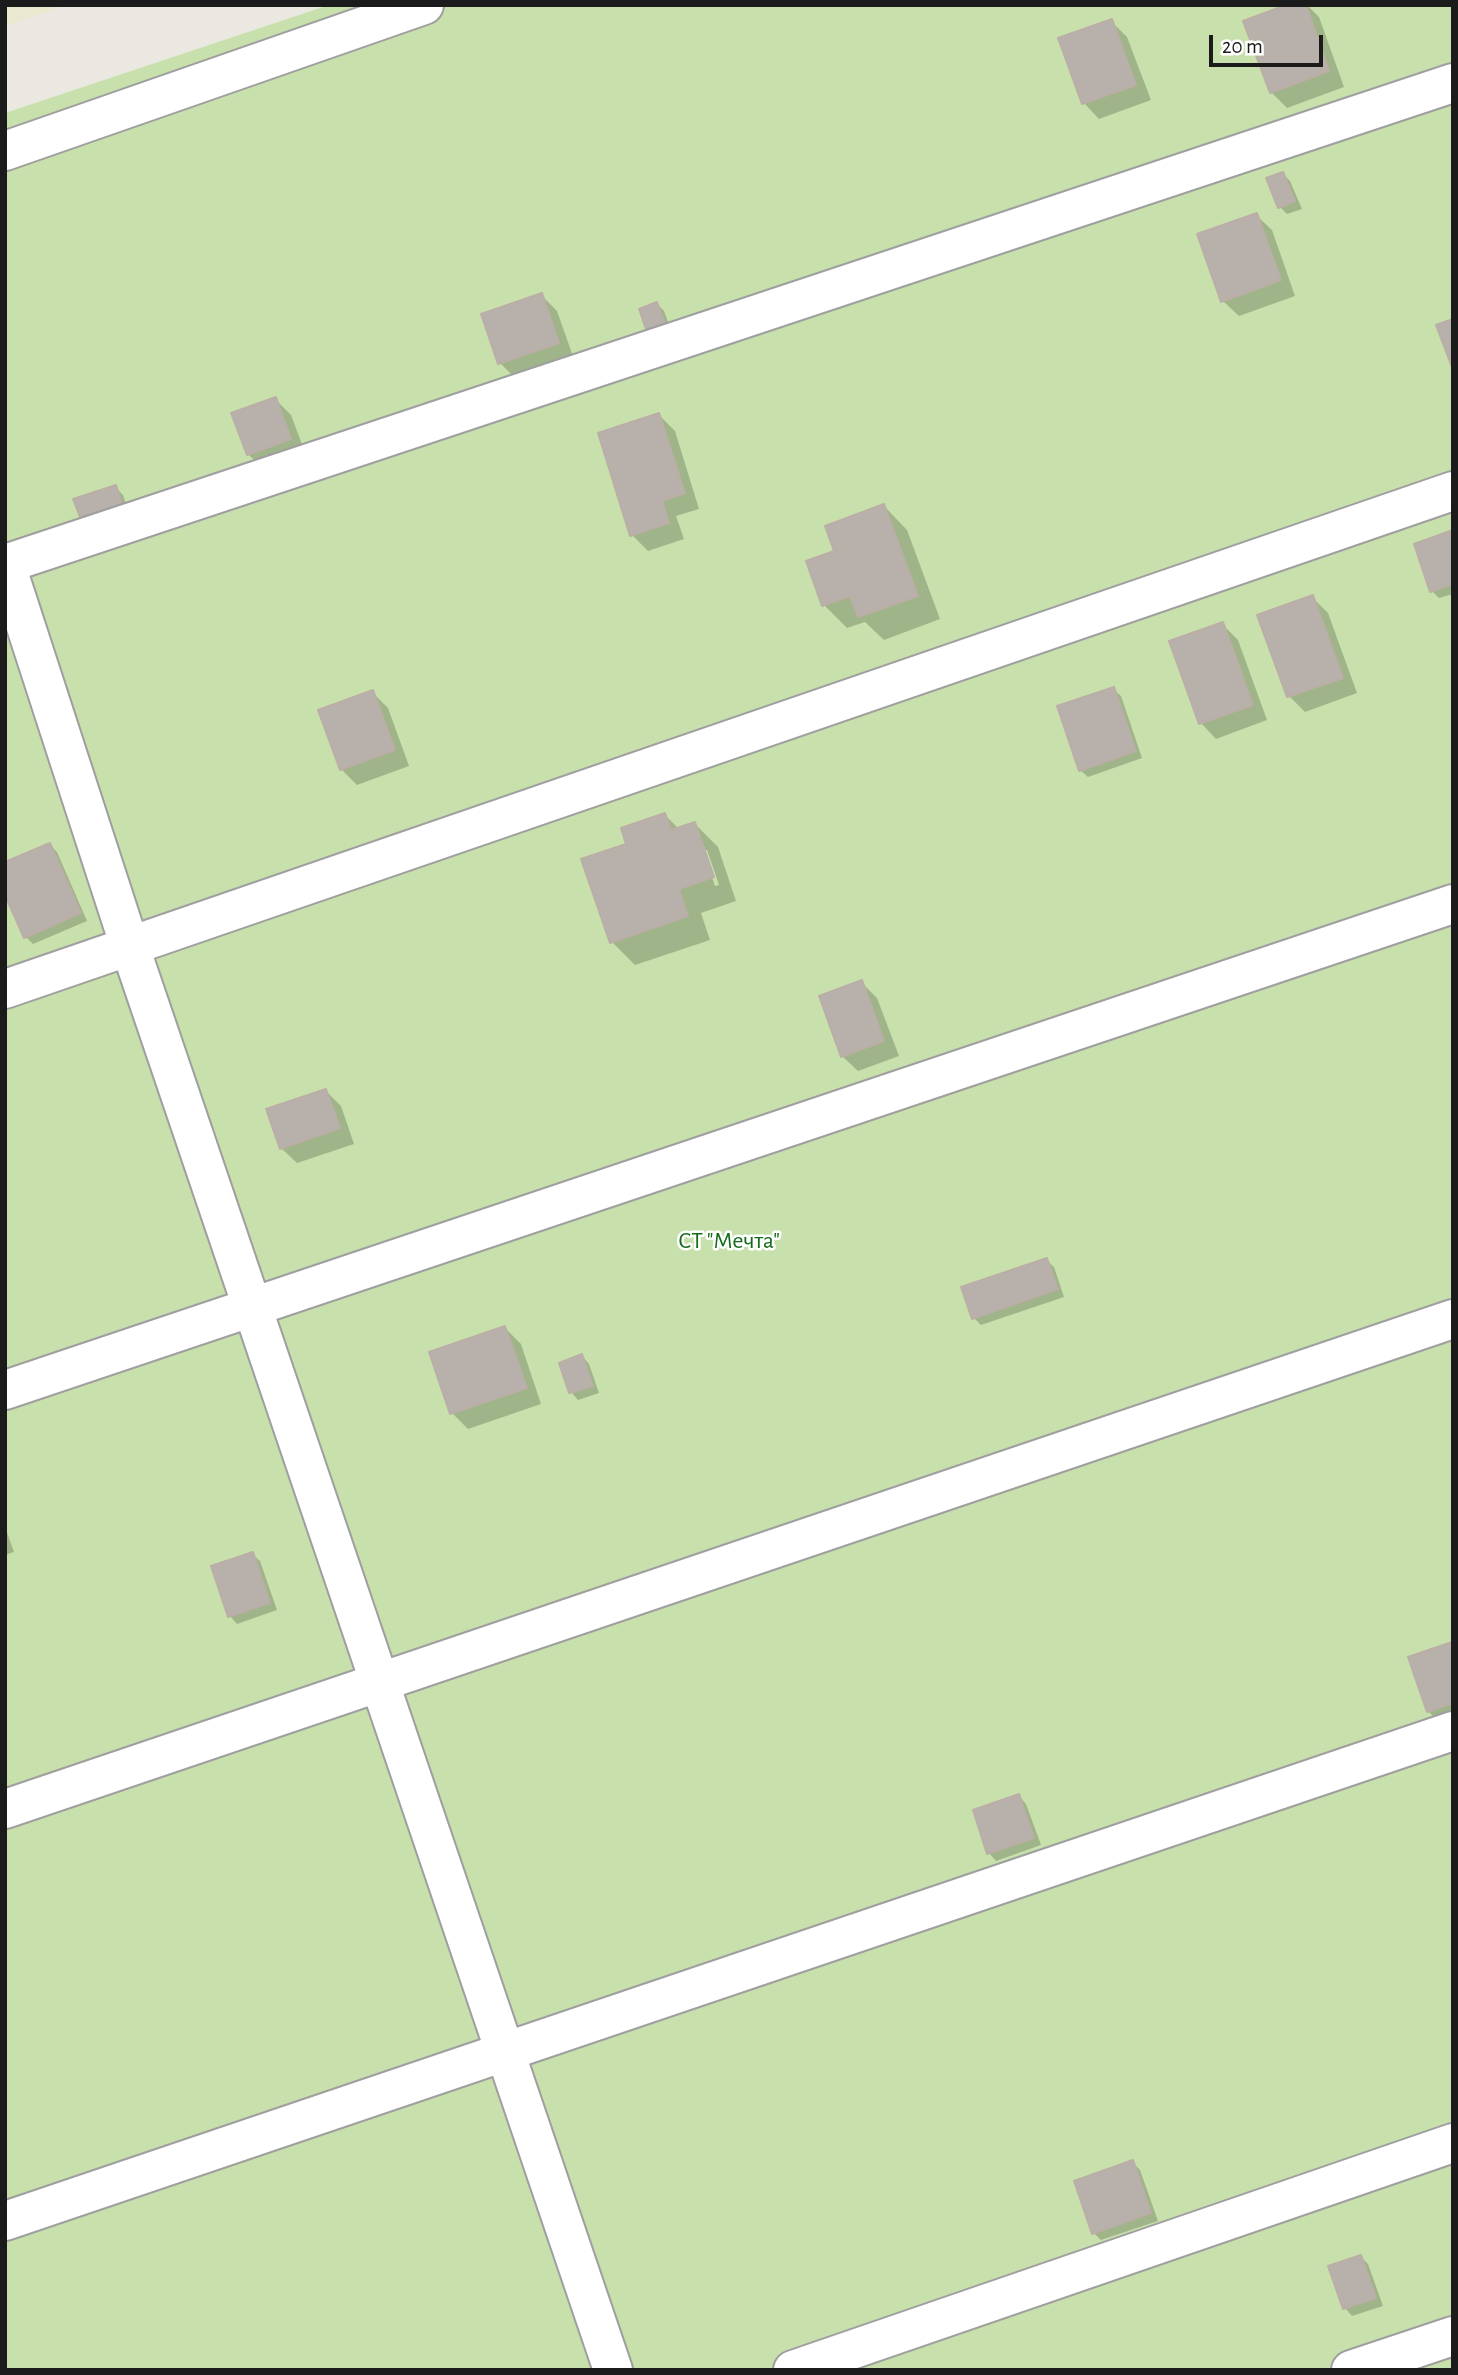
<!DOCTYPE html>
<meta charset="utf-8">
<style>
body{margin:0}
#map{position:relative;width:1458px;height:2375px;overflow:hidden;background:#ebe8e1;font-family:"Alegreya Sans",sans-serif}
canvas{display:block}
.frame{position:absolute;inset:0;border:7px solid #1b1b1b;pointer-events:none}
.scale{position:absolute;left:1209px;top:35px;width:114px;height:32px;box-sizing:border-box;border:4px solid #1b1b1b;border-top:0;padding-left:9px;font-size:21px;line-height:24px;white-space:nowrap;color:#1b1b1b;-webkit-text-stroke:5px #fff;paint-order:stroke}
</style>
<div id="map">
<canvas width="1458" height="2375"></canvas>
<div class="frame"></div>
<div class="scale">20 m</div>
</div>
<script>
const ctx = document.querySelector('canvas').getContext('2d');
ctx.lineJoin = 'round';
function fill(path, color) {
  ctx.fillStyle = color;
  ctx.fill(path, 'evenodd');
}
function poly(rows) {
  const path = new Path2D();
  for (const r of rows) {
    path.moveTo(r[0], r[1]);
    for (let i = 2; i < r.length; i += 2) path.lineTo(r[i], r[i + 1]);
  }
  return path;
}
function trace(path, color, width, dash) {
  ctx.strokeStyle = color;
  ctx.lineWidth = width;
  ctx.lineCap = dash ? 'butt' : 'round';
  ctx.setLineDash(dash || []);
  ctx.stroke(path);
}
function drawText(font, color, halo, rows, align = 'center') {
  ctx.font = font + ' "Alegreya Sans",sans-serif';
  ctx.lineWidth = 5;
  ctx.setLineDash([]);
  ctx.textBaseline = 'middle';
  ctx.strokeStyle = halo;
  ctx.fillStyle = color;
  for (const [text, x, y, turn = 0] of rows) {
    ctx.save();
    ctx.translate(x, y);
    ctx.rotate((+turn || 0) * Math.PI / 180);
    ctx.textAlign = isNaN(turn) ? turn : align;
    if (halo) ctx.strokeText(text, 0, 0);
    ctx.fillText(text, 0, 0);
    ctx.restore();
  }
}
fill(poly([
 [5,5,67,5,5,26]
]), '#e8e9ce');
fill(poly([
 [329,5,1453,5,1453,2370,5,2370,5,113]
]), '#c8e1ac');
fill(poly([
 [1291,5,1307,5,1319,17,1344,87,1287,108,1271,92],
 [1111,21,1127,37,1151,100,1099,119,1084,103],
 [1283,174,1290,181,1302,209,1287,214,1280,207],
 [1256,215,1272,230,1295,296,1239,316,1223,301],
 [541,295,557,311,574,359,516,379,500,363],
 [657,304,664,311,672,333,656,339],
 [275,399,291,415,306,455,264,470,248,454],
 [659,415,675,431,699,509,676,516,684,539,648,551,632,535],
 [115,487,123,495,128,511,89,524,81,516],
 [884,506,907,530,940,619,884,640,865,622,847,628,824,605,836,552],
 [1453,532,1453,594,1439,598,1432,591],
 [1312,597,1328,613,1357,693,1305,712,1289,696],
 [1222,624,1238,640,1267,720,1216,739,1201,723],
 [1113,689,1121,696,1142,758,1088,777,1080,770],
 [372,692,388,708,409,766,357,785,341,769],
 [665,815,679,829,695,824,718,847,736,901,701,913,710,940,635,965,612,942],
 [703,850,707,850,719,885,715,886],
 [50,845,57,852,87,921,33,944,26,937],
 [862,983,877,998,899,1056,858,1071,842,1056],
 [326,1091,341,1106,354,1144,297,1163,281,1148],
 [1046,1260,1054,1267,1064,1297,981,1325,974,1318],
 [505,1328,521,1344,541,1404,468,1429,452,1413],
 [582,1356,589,1364,599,1393,578,1400,571,1392],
 [5,1527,14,1552,5,1555],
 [252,1554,260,1561,277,1610,237,1624,230,1616,213,1567],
 [1451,1644,1453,1713,1436,1719,1428,1711],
 [1019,1796,1026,1804,1041,1845,996,1861,989,1853,975,1812],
 [1132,2162,1140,2170,1158,2221,1101,2240,1094,2233],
 [1361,2257,1368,2264,1383,2306,1352,2316,1345,2308,1331,2267]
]), '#0003');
const building = poly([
 [1286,5,1306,5,1329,71,1270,93,1243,21,1286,5],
 [1112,19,1136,85,1082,104,1058,38,1112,19],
 [1283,172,1295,201,1278,208,1266,178,1283,172],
 [1257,213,1281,280,1221,302,1197,234,1257,213],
 [542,293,559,343,498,364,481,314,542,293],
 [657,302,666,326,647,332,639,309,657,302],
 [1453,319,1453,370,1436,325,1453,319],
 [276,397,291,439,247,455,231,413,276,397],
 [659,413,685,493,662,501,669,523,630,536,598,433,659,413],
 [116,485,122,503,80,517,73,499,116,485],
 [884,504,918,596,858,617,850,596,822,606,806,561,834,551,825,526,884,504],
 [1453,530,1453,584,1430,592,1414,544,1453,530],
 [1313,595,1343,678,1287,697,1257,615,1313,595],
 [1223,622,1253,705,1199,724,1169,641,1223,622],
 [1114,687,1136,751,1079,771,1057,706,1114,687],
 [373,690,395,750,340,770,318,710,373,690],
 [665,813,671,830,695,822,714,877,679,889,688,916,610,943,581,859,626,844,621,828,665,813],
 [50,843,81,913,24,938,5,895,5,862,50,843],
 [862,980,884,1041,841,1057,819,996,862,980],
 [326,1089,340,1128,280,1149,266,1109,326,1089],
 [1047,1258,1058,1289,972,1319,961,1287,1047,1258],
 [505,1326,527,1388,450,1414,429,1352,505,1326],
 [582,1354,593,1386,569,1393,559,1363,582,1354],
 [253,1552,270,1603,228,1617,211,1566,253,1552],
 [1452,1642,1453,1703,1427,1712,1408,1657,1452,1642],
 [1019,1794,1034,1838,987,1854,973,1810,1019,1794],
 [1133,2160,1151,2213,1092,2234,1074,2181,1133,2160],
 [1361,2255,1376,2298,1343,2309,1328,2266,1361,2255]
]);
fill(building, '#b8b1ab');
trace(building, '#bbaea6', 2);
const minor = poly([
 [5,151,424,5],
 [5,562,130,947,613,2370],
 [5,564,1453,83],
 [5,989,1453,491],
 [5,1390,1453,904],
 [5,1809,1453,1319],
 [5,2221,1453,1731],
 [793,2370,1453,2143],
 [1351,2370,1453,2336]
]);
trace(minor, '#9f9f9f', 42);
trace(minor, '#fff', 38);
drawText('24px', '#166c1b', '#fff', [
 ["СТ \"Мечта\"",729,1241]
]);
</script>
